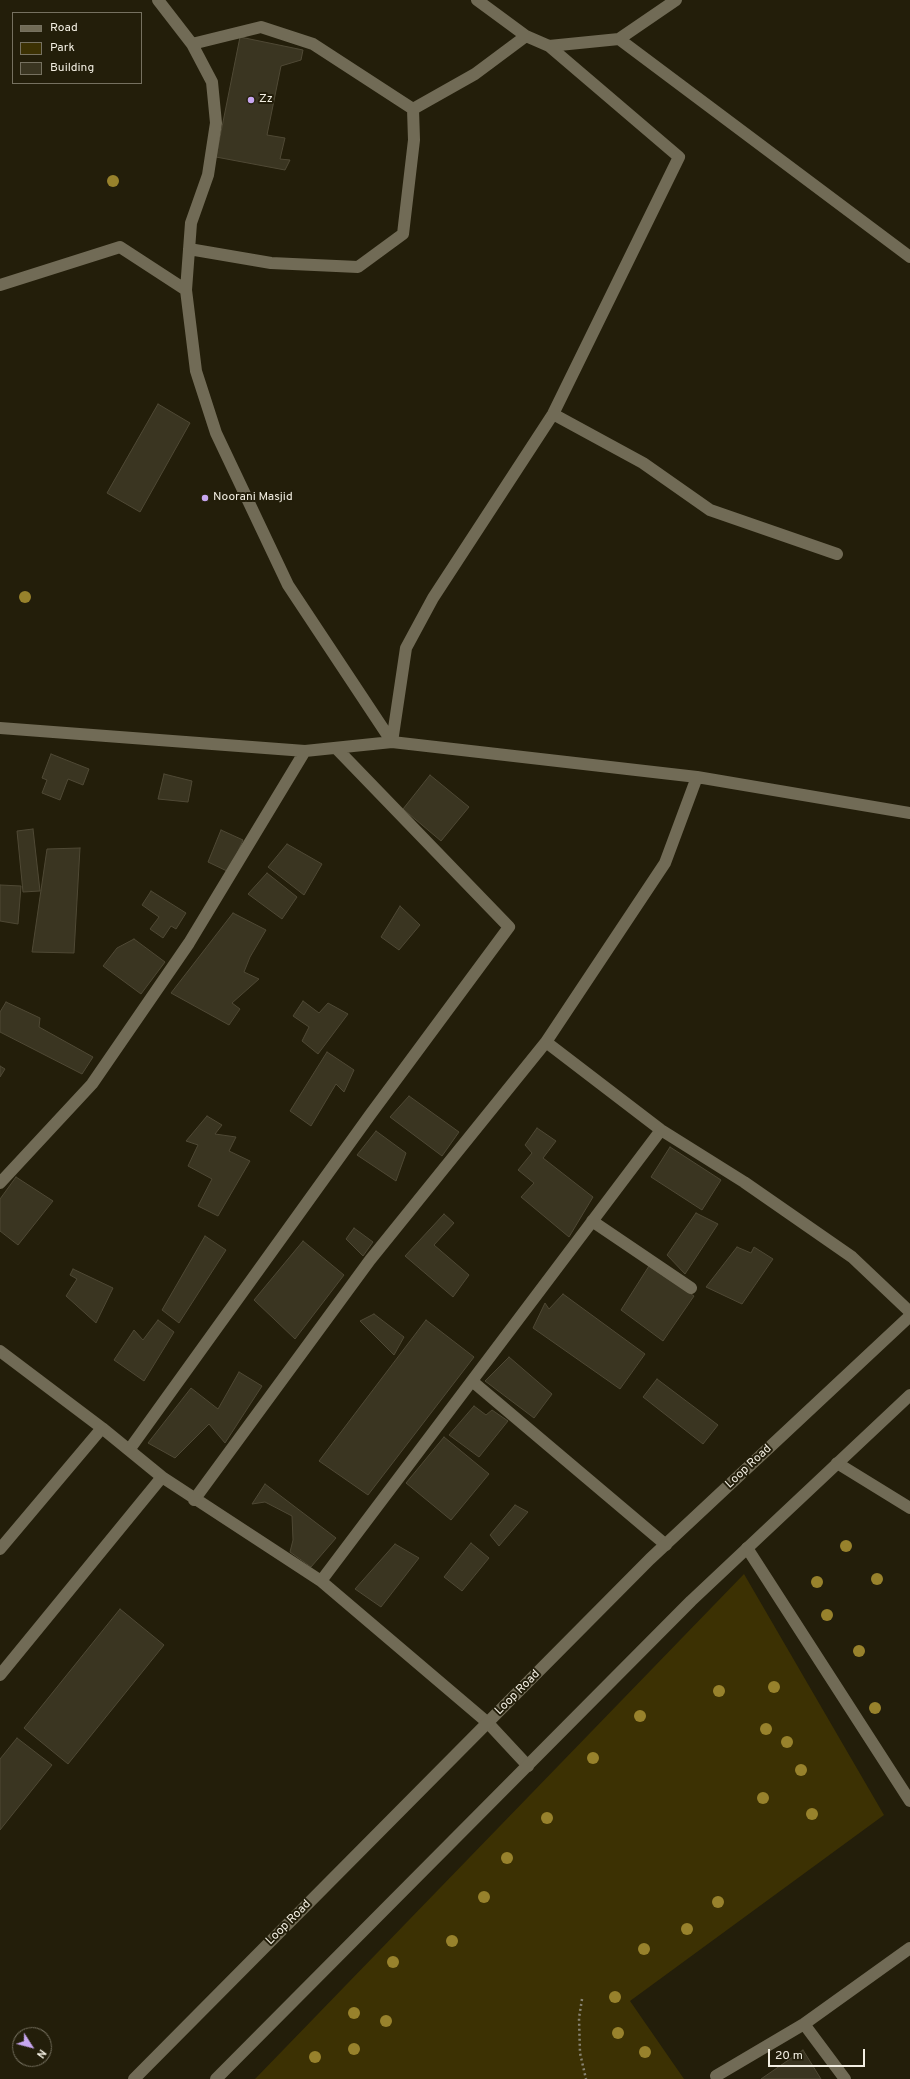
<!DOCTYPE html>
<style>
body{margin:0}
#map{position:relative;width:910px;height:2079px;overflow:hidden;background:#231e0a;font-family:Overpass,sans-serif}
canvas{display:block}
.legend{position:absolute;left:12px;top:12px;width:130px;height:72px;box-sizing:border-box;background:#231e0a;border:1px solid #767160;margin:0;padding:5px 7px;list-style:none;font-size:12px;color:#f2eee2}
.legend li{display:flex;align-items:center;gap:8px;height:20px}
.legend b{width:20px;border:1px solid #767160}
.north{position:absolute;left:12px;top:2027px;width:40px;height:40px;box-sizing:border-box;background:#231e0a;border:1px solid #767160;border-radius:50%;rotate:126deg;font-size:11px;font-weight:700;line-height:16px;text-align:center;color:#f2eee2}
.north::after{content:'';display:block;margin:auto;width:14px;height:18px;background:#c7a6ef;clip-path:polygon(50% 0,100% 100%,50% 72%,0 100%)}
.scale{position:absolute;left:768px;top:2049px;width:97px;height:18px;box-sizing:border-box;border:2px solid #f2eee2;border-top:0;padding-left:5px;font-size:12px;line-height:14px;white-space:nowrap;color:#f2eee2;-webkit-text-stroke:3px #231e0a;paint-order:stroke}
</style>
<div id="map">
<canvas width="910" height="2079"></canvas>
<ul class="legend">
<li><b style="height:5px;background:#716b56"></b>Road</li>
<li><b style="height:11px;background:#3c3103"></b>Park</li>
<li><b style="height:11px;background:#3a3521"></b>Building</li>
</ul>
<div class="north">N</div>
<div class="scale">20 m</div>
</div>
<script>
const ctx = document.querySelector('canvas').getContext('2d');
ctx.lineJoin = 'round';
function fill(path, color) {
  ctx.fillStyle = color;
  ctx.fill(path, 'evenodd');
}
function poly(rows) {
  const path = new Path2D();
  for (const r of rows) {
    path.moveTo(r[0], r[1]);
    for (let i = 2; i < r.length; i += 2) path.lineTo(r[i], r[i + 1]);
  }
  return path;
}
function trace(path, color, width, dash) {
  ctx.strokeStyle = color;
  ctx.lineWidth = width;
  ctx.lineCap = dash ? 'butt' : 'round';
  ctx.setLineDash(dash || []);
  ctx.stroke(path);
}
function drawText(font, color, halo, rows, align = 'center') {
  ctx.font = font + ' Overpass,sans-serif';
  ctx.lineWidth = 4;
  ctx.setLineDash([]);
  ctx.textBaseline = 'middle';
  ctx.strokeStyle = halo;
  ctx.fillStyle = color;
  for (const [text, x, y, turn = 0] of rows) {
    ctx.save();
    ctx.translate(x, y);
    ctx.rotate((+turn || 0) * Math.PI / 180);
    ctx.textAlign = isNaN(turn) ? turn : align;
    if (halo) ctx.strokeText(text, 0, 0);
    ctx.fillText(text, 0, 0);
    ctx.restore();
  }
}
fill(poly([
 [744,1574,884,1815,630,2001,684,2079,255,2079]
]), '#3c3103');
const building = poly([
 [240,37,303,50,301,60,281,66,267,135,285,138,280,159,290,160,285,170,216,157,240,37],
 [158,404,190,423,140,512,107,493,158,404],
 [51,754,89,769,83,785,68,779,60,800,42,793,47,780,42,778,51,754],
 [164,774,192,781,188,802,158,799,164,774],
 [430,775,469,807,441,841,403,809,430,775],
 [33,829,40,891,23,892,17,831,33,829],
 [221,830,243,840,229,872,208,862,221,830],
 [287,844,322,864,304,895,268,867,287,844],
 [80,848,74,953,32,952,47,849,80,848],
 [267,873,297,897,282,919,248,894,267,873],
 [0,885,21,886,18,924,0,921,0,885],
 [151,891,186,913,176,929,171,926,163,938,150,929,159,917,142,905,151,891],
 [400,906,420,925,399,950,381,937,400,906],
 [233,913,266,930,250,957,244,972,259,979,232,1003,240,1009,229,1025,171,993,233,913],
 [134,939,165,962,141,994,103,966,117,948,134,939],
 [303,1001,319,1013,328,1003,348,1014,318,1054,302,1041,309,1027,293,1016,303,1001],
 [6,1002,40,1018,39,1027,93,1057,82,1074,0,1032,0,1012,6,1002],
 [327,1052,354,1070,344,1092,336,1084,311,1126,290,1111,327,1052],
 [0,1066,5,1069,0,1077,0,1066],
 [409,1096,459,1132,442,1156,390,1117,409,1096],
 [207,1116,222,1125,215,1134,236,1137,229,1151,250,1161,218,1216,198,1206,212,1179,188,1166,198,1145,186,1141,207,1116],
 [537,1128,556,1141,543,1158,593,1197,569,1237,521,1197,534,1183,518,1170,532,1153,525,1145,537,1128],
 [376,1131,406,1153,396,1181,357,1155,376,1131],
 [670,1147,721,1180,702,1210,651,1177,670,1147],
 [16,1177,53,1201,18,1245,0,1231,0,1199,16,1177],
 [696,1213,718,1224,685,1274,667,1255,696,1213],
 [444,1214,454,1223,434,1245,469,1275,453,1297,405,1256,444,1214],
 [354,1228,373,1242,363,1256,346,1239,354,1228],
 [205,1236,226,1250,179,1323,162,1310,205,1236],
 [303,1241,344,1275,295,1339,254,1300,303,1241],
 [737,1247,751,1253,754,1247,773,1259,742,1304,706,1287,737,1247],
 [649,1266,694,1296,663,1341,621,1310,649,1266],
 [73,1269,113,1288,96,1323,66,1296,77,1279,70,1275,73,1269],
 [563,1294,645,1354,620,1389,533,1328,545,1303,549,1309,563,1294],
 [374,1314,404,1337,394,1355,360,1321,374,1314],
 [158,1320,174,1332,144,1381,114,1360,134,1330,143,1340,158,1320],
 [426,1320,474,1357,368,1495,319,1461,426,1320],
 [509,1357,552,1394,534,1418,485,1381,509,1357],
 [239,1372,262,1386,225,1443,209,1424,175,1458,148,1443,191,1388,218,1409,239,1372],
 [657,1379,718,1425,703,1444,643,1397,657,1379],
 [474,1406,486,1415,492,1410,508,1421,479,1457,449,1435,474,1406],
 [444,1437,489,1474,451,1520,406,1483,444,1437],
 [265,1484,336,1538,311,1567,290,1552,293,1540,292,1516,265,1502,252,1504,265,1484],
 [515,1505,528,1512,499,1546,490,1535,515,1505],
 [471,1543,489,1558,462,1591,444,1577,471,1543],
 [395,1544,419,1558,381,1607,355,1589,395,1544],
 [120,1609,164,1645,68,1764,24,1728,120,1609],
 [17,1738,52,1765,0,1830,0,1759,17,1738],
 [803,2050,821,2079,761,2079,803,2050]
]);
fill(building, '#3a3521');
trace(building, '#4f4935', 1);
trace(poly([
 [582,1999,579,2018,580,2053,586,2079]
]), '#888473', 2.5, [2, 3]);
trace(poly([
 [158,0,192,44,212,82,216,123,208,175,191,223,186,290,196,371,216,433,288,585,392,742],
 [477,0,526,36,549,46,619,39,676,0],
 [619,39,910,257],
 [192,44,261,27,313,44,413,109],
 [413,109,475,74,526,36],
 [189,249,271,263,358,267,403,234,414,140,413,109],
 [0,285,120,247,186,290],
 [553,414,643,463,710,510,837,554],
 [0,728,305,751,392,742,697,777,910,813],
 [392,742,406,648,433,598,553,414,679,157,549,46],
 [546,1042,661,1130,744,1182,852,1257,910,1312],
 [0,1183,92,1084,189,943,305,751],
 [592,1221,691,1288],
 [0,1351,102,1428,162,1477,321,1581,488,1723,528,1766],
 [472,1381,666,1545],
 [129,1450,370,1115,509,927,336,748],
 [837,1463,910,1508],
 [194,1500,370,1260,546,1042,665,863,697,777],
 [747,1548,910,1801],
 [0,1549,102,1428],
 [321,1581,661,1130],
 [0,1675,162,1477],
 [804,2024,845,2079],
 [716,2076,804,2024,910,1948]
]), '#716b56', 12);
trace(poly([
 [134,2079,650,1559,910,1316],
 [216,2079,691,1601,910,1395]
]), '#716b56', 12);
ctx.fillStyle = '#98822c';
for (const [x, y] of [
 [113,181],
 [25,597],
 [846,1546],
 [877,1579],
 [817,1582],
 [827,1615],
 [859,1651],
 [774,1687],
 [719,1691],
 [875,1708],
 [640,1716],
 [766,1729],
 [787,1742],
 [593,1758],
 [801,1770],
 [763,1798],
 [812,1814],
 [547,1818],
 [507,1858],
 [484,1897],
 [718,1902],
 [687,1929],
 [452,1941],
 [644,1949],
 [393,1962],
 [615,1997],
 [354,2013],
 [386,2021],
 [618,2033],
 [354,2049],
 [645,2052],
 [315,2057]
]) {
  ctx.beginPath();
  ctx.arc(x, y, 6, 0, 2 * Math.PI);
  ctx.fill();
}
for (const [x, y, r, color] of [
 [251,100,4,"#c7a6ef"],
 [205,498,4,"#c7a6ef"]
]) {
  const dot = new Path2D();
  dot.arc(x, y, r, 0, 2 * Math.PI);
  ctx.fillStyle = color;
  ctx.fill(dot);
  trace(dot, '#231e0a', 1.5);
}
drawText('12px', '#f2eee2', '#231e0a', [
 ["Zz",259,100],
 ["Noorani Masjid",213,498]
], 'left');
drawText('12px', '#f2eee2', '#231e0a', [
 ["Loop Road",749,1467,-43],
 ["Loop Road",518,1693,-45],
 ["Loop Road",289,1923,-45]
]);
</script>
